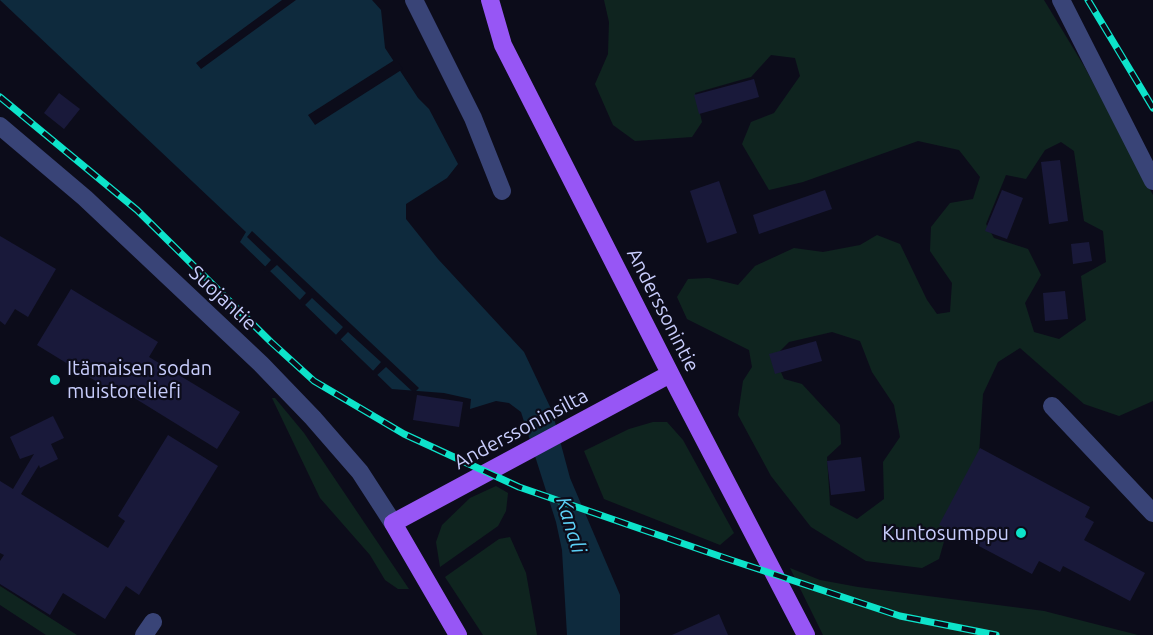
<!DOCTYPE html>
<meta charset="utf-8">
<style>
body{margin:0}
canvas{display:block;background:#0c0c1a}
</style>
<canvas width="1153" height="635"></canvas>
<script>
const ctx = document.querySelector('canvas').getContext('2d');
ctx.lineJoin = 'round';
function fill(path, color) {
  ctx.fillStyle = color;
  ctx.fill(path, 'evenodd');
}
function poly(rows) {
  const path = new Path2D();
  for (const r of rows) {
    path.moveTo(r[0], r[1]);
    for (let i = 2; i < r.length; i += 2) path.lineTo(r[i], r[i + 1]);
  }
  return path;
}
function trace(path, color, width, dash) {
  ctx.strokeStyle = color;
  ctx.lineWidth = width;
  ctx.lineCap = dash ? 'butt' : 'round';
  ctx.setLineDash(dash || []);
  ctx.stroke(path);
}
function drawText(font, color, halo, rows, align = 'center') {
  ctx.font = font + ' Ubuntu,sans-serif';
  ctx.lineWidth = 4.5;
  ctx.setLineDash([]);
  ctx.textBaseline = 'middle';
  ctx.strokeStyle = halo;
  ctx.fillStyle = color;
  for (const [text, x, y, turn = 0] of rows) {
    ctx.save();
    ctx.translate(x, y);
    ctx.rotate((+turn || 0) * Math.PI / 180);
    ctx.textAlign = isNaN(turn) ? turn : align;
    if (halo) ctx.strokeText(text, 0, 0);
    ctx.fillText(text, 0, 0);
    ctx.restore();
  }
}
fill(poly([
 [604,0,1044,0,1084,66,1153,195,1153,401,1119,416,1084,404,1020,348,998,362,983,394,979,454,944,519,947,531,939,559,922,568,866,561,811,527,771,476,738,415,743,381,752,367,749,350,687,319,677,297,688,279,709,278,738,285,755,266,794,248,823,252,860,245,877,235,900,244,927,300,937,314,950,312,952,283,930,251,931,227,950,203,973,199,980,177,959,150,918,141,803,182,769,190,742,144,751,122,774,113,800,76,795,58,771,55,751,77,695,93,702,122,692,137,635,141,613,125,595,84,608,54,609,22],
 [1061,142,1074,151,1084,221,1103,231,1106,262,1081,276,1086,320,1059,339,1034,332,1025,303,1041,275,1028,249,994,238,986,224,1006,175,1026,179,1045,150],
 [832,332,860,341,872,372,894,405,900,437,883,462,884,499,857,519,830,505,827,457,841,444,840,425,802,384,784,379,774,357,789,342],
 [272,398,275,398,304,433,409,589,398,589,385,580,370,555,320,498],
 [653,422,667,422,683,440,734,533,720,545,604,499,584,451,629,429],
 [496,486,508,493,506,511,498,526,440,567,436,542,442,525,470,498],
 [510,537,526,573,537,635,483,635,445,577,499,539],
 [790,568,820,580,858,587,1044,611,1138,635,823,635],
 [0,586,77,635,46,635,0,605]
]), '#0f241f');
fill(poly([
 [0,0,372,0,381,10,385,48,418,98,429,109,458,164,447,178,406,204,406,219,438,259,524,352,552,411,570,478,620,595,620,635,567,635,562,550,556,522,521,412,509,403,496,401,470,409,471,399,444,393,392,389,240,242,246,232]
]), '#0e2a3d');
fill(poly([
 [282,0,296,0,201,69,196,63],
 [396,59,403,69,315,125,308,115],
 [252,231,419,388,414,393,386,367,375,377,371,373,381,362,348,332,339,341,334,337,343,327,312,298,303,307,298,302,306,293,277,265,268,273,263,269,271,260,247,237]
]), '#0c0c1a');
fill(poly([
 [754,79,759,97,699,114,694,95],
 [59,93,80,109,64,129,44,113],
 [1060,160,1068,221,1049,224,1041,162],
 [719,181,737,233,707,243,690,191],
 [825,190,832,209,759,234,753,215],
 [1002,190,1023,198,1007,239,985,231],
 [0,236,56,269,28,317,15,309,5,325,0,321],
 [1089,242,1092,261,1073,264,1071,244],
 [71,289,158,342,149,357,240,412,217,449,128,394,125,399,37,345],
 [1065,291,1068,319,1045,321,1043,293],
 [816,341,822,361,775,374,769,354],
 [417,395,463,402,459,427,413,420],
 [53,416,64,438,51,444,58,459,40,468,39,465,21,494,108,548,125,521,118,516,168,435,218,466,139,595,126,586,105,619,63,593,50,615,0,584,0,561,4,555,0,553,0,481,13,489,34,454,20,459,10,437],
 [980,448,1090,507,1085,517,1094,522,1084,540,1145,573,1130,601,1063,566,1060,572,1039,561,1032,574,939,525],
 [861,457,865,491,831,495,827,461],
 [719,614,728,635,672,635]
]), '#19193a');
trace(poly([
 [414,0,473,118,502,191],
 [1061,0,1153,181],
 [0,126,85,198,261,364,313,418,360,472,393,523],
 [1052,406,1153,513],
 [144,635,153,622]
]), '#394477', 18);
trace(poly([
 [490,0,503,45,679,391,806,635],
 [458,635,393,523,670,374]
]), '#9756f5', 18);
const rail = poly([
 [1088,0,1153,108],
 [0,97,137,210,271,342,314,381,404,434,519,487,725,558,900,616,996,635]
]);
trace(rail, '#0de3ca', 7);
trace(rail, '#0c0c1a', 4.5, [14]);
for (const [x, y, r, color] of [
 [55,380,6,"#0de3ca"],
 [1021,533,6,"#0de3ca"]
]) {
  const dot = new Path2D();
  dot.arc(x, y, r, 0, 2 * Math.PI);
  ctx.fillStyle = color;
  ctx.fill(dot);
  trace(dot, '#0c0c1a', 2);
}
drawText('20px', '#c8cdfc', '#0c0c1a', [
 ["Suojantie",223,298,43],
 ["Anderssonintie",663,310,63],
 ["Anderssoninsilta",521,429,-28]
]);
drawText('20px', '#c8cdfc', '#0c0c1a', [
 ["Itämaisen sodan",67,368],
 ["muistoreliefi",67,391],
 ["Kuntosumppu",1009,533,"right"]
], 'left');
drawText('italic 21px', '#5cd0f6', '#0c0c1a', [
 ["Kanali",571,525,73]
]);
</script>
